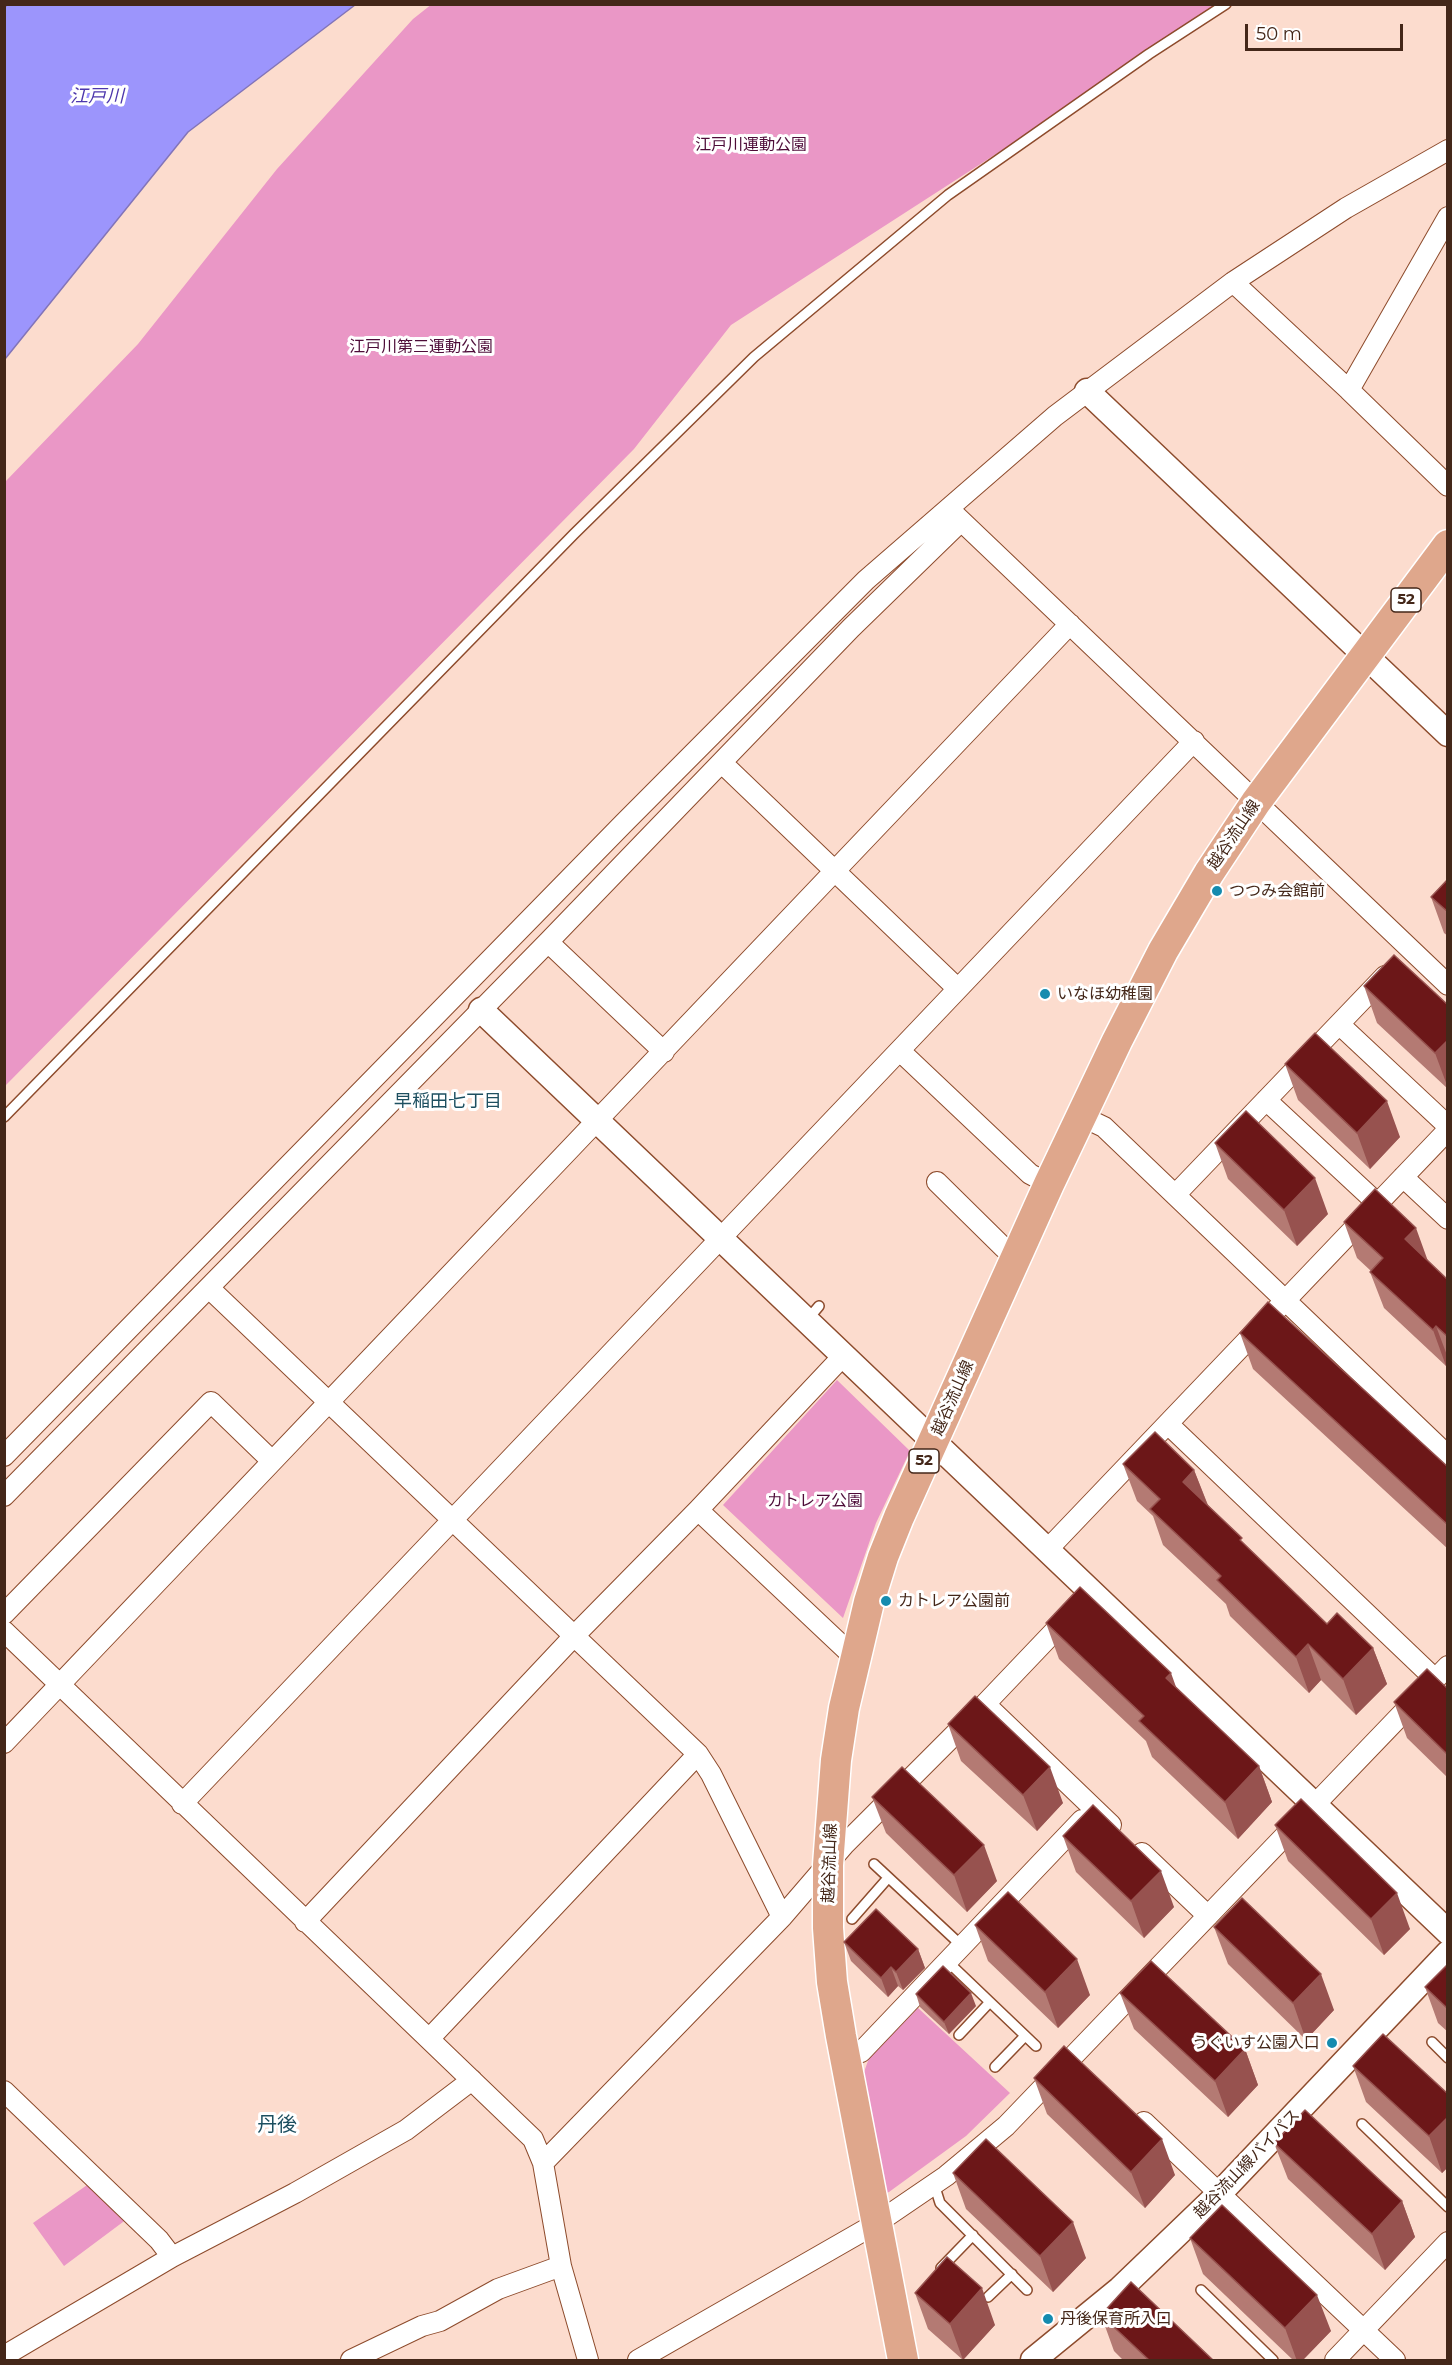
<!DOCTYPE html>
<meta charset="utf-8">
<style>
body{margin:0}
#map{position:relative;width:1452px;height:2365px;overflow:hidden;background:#fcdcce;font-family:Montserrat,sans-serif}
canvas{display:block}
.frame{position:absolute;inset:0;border:6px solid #442719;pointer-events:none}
.scale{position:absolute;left:1245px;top:24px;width:158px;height:27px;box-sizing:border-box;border:3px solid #442719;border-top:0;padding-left:8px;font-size:18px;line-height:21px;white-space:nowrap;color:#442719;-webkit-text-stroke:4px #fff;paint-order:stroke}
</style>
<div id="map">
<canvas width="1452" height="2365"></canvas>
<div class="frame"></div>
<div class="scale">50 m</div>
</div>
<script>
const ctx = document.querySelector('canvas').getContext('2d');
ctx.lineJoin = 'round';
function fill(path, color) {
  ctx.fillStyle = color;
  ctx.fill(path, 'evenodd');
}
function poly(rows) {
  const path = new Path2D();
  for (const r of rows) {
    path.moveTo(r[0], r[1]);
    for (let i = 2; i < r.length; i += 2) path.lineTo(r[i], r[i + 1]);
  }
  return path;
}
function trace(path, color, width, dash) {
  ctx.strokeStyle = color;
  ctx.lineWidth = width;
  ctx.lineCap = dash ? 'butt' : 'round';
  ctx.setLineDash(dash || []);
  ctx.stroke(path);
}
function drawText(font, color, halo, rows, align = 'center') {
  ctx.font = font + ' Montserrat,"Noto Sans JP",sans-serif';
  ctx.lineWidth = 6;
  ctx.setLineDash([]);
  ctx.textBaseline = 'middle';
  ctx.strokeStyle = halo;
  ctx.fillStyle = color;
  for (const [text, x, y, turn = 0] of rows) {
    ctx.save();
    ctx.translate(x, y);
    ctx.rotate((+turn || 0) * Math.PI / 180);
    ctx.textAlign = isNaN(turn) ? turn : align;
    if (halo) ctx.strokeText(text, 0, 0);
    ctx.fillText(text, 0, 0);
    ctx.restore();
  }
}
fill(poly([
 [432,4,1227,5,731,325,634,449,5,1086,5,482,138,344,277,169,413,19],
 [837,1380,910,1451,876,1523,843,1618,723,1505],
 [918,2008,1010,2093,966,2136,889,2192,884,2194,863,2075,869,2058],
 [90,2183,127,2219,64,2266,33,2223]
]), '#ea97c6');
const water = poly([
 [8,4,355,5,188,132,5,359,4,8,8,4]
]);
fill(water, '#9c95fc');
trace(water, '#8274b8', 1.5);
const service = poly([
 [4,1117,574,534,754,357,948,195,1149,54,1226,4],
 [808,1319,819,1306],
 [874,1864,962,1946],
 [852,1919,888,1878],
 [947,1961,1036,2046],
 [959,2035,990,2002],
 [1432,2042,1448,2058],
 [995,2067,1025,2036],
 [1362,2124,1448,2207],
 [934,2184,940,2203,1027,2290],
 [941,2268,973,2235],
 [1201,2290,1273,2360],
 [988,2297,1012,2274]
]);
const minor = poly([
 [1448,217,1349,390,1448,486],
 [1233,282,1349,390],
 [952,512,1448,985],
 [722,763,958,989],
 [548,942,664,1052],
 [1339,1024,1448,1126],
 [900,1051,1030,1174,1049,1184],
 [1266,1100,1378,1204],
 [1081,1116,1104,1127,1448,1456],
 [1403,1177,1448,1219],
 [937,1182,1004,1248,1018,1254],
 [1175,1195,1385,976],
 [209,1288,698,1754,711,1774,782,1917],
 [1168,1424,1435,1679],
 [4,1456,624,823,866,580,1055,416,1233,282,1346,208,1448,150],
 [4,1496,548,942,851,628,961,521],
 [698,1510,855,1658],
 [1048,1549,1448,1130],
 [4,1614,211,1402,272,1461],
 [4,1631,533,2139,543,2163,561,2266,588,2360],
 [985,1704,1111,1825],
 [4,1743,1070,624],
 [182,1804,1194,741],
 [1142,1853,1208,1916],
 [305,1922,574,1636,698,1510,843,1356],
 [429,2039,698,1754],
 [846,2057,861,2052,1082,1820],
 [4,2091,159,2240,172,2257],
 [1144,2122,1395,2360],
 [543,2163,782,1917,844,1845,985,1704,1067,1618],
 [4,2356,172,2257,295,2193,406,2130,472,2080],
 [351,2360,422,2326,440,2321,498,2289,561,2266],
 [638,2360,877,2223,946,2176,1006,2126,1448,1666],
 [1335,2360,1448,2242]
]);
const tertiary = poly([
 [1087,391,1448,734],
 [481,1010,1448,1932],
 [1033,2360,1120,2289,1219,2194,1448,1953]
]);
const primary = poly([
 [903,2360,841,2036,832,1982,828,1928,828,1865,836,1760,844,1708,869,1602,883,1557,899,1517,1049,1184,1117,1041,1163,951,1209,873,1256,802,1448,545]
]);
trace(service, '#8d4b2c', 12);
trace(minor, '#8d4b2c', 22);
trace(tertiary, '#8d4b2c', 27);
trace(primary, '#fff', 33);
trace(service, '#fff', 9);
trace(minor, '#fff', 20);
trace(tertiary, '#fff', 24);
trace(primary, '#dfa78c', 30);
fill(poly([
 [1448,879,1448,936,1444,933,1431,897],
 [1364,986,1448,1005,1448,1089,1377,1023],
 [1285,1064,1400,1137,1370,1169,1298,1100],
 [1215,1143,1328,1214,1297,1246,1228,1179],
 [1344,1222,1428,1261,1448,1280,1448,1364,1446,1366,1384,1308,1370,1272,1371,1271,1357,1258],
 [1240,1333,1448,1467,1448,1549,1253,1369],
 [1123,1464,1194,1470,1208,1505,1244,1545,1327,1624,1373,1648,1387,1684,1356,1715,1321,1680,1309,1693,1230,1616,1226,1604,1163,1545,1153,1516,1137,1501],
 [1046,1623,1176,1688,1259,1766,1272,1802,1238,1839,1152,1757,1146,1741,1059,1659],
 [1448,1689,1448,1778,1407,1738,1394,1702],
 [948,1724,1063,1803,1037,1831,961,1761],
 [872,1797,997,1881,967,1912,886,1833],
 [1275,1825,1410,1929,1384,1955,1288,1861],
 [1063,1836,1174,1907,1144,1938,1076,1872],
 [975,1925,1090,1995,1058,2028,988,1961],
 [1214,1927,1334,2010,1306,2040,1228,1964],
 [844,1942,918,1949,925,1968,903,1990,898,1986,888,1997,851,1961],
 [1448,1964,1448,2032,1438,2023,1425,1987],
 [1120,1993,1245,2049,1258,2085,1228,2117,1134,2029],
 [916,1994,976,2006,949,2034,920,2007],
 [1353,2066,1448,2094,1448,2167,1442,2173,1366,2102],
 [1034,2078,1175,2175,1145,2208,1047,2114],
 [1274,2143,1402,2201,1415,2237,1385,2270,1288,2179],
 [953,2173,1086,2258,1053,2292,966,2209],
 [1190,2238,1331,2331,1302,2361,1294,2361,1203,2274],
 [915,2293,995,2325,963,2360,928,2329],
 [1101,2315,1214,2361,1124,2361,1114,2351]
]), '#b47a73');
fill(poly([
 [1448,1040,1448,1088,1435,1053],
 [1387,1101,1400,1137,1370,1169,1357,1133],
 [1315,1178,1328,1214,1297,1246,1284,1210],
 [1416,1228,1429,1264,1405,1239],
 [1436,1326,1448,1358,1448,1364,1446,1366,1433,1330],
 [1194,1470,1208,1506,1183,1482],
 [1308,1644,1321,1680,1309,1693,1296,1657],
 [1373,1648,1387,1684,1356,1715,1343,1679],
 [1171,1673,1184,1709,1166,1678],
 [1259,1766,1272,1802,1238,1839,1225,1802],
 [1050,1767,1063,1803,1037,1831,1023,1795],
 [984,1845,997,1881,967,1912,954,1875],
 [1161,1871,1174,1907,1144,1938,1131,1901],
 [1397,1893,1410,1929,1384,1955,1371,1919],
 [918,1949,925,1968,903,1990,896,1972],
 [1077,1959,1090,1995,1058,2028,1045,1992],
 [891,1967,898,1986,888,1997,881,1978],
 [1321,1974,1334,2010,1306,2040,1293,2003],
 [971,1993,976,2006,949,2034,944,2022],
 [1245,2049,1258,2085,1228,2117,1215,2081],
 [1448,2117,1448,2167,1442,2173,1429,2136],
 [1162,2139,1175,2175,1145,2208,1131,2172],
 [1402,2201,1415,2237,1385,2270,1372,2234],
 [1073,2222,1086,2258,1053,2292,1040,2256],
 [982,2288,995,2325,963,2360,950,2324],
 [1317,2295,1331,2331,1302,2361,1297,2361,1285,2328]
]), '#97524f');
const building = poly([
 [1448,879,1448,912,1431,897,1448,879],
 [1394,955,1448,1005,1448,1040,1435,1053,1364,986,1394,955],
 [1315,1033,1387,1101,1357,1133,1285,1064,1315,1033],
 [1246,1111,1315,1178,1284,1210,1215,1143,1246,1111],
 [1375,1189,1416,1228,1405,1239,1448,1280,1448,1337,1436,1326,1433,1330,1370,1272,1383,1258,1344,1222,1375,1189],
 [1268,1302,1448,1467,1448,1525,1240,1333,1268,1302],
 [1155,1432,1194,1470,1183,1482,1242,1538,1240,1540,1327,1624,1337,1613,1373,1648,1343,1679,1308,1644,1296,1657,1217,1580,1221,1576,1150,1509,1160,1499,1123,1464,1155,1432],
 [1080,1587,1171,1673,1166,1678,1259,1766,1225,1802,1139,1721,1144,1716,1046,1623,1080,1587],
 [1427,1669,1448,1689,1448,1755,1394,1702,1427,1669],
 [975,1696,1050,1767,1023,1795,948,1724,975,1696],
 [902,1767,984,1845,954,1875,872,1797,902,1767],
 [1301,1799,1397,1893,1371,1919,1275,1825,1301,1799],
 [1093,1805,1161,1871,1131,1901,1063,1836,1093,1805],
 [1008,1892,1077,1959,1045,1992,975,1925,1008,1892],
 [1242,1898,1321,1974,1293,2003,1214,1927,1242,1898],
 [876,1909,918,1949,896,1972,891,1967,881,1978,844,1942,876,1909],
 [1151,1961,1245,2049,1215,2081,1120,1993,1151,1961],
 [1448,1964,1448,2009,1425,1987,1448,1964],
 [943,1966,971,1993,944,2022,916,1994,943,1966],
 [1383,2034,1448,2094,1448,2117,1429,2136,1353,2066,1383,2034],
 [1064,2046,1162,2139,1131,2172,1034,2078,1064,2046],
 [1305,2110,1402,2201,1372,2234,1274,2143,1305,2110],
 [986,2139,1073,2222,1040,2256,953,2173,986,2139],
 [1222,2205,1317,2295,1285,2328,1190,2238,1222,2205],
 [947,2257,982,2288,950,2324,915,2293,947,2257],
 [1131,2282,1214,2361,1150,2361,1101,2315,1131,2282]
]);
fill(building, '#6c1718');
trace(building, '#97524f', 1.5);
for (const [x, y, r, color] of [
 [1217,891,6,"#158baf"],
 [1045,994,6,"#158baf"],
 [886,1601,6,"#158baf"],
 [1332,2043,6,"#158baf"],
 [1048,2319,6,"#158baf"]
]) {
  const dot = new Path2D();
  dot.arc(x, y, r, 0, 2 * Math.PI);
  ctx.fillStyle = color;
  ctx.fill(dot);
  trace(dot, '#fff', 2);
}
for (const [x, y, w] of [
 [1406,600,30],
 [924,1461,30]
]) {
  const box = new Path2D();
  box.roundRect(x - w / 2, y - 12, w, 24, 4.5);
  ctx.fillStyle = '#fff';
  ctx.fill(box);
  trace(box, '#442719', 1.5);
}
drawText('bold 15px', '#442719', null, [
 ["52",1406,600],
 ["52",924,1461]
]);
drawText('16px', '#4d0c38', '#fff', [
 ["江戸川運動公園",751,145],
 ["江戸川第三運動公園",421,347],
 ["カトレア公園",815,1501]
]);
drawText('16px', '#442719', '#fff', [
 ["越谷流山線",1234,835,-56],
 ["越谷流山線",953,1398,-66],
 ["越谷流山線",830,1863,-88],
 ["越谷流山線バイパス",1247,2164,-46]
]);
drawText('16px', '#442719', '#fff', [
 ["つつみ会館前",1229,891],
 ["いなほ幼稚園",1057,994],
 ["カトレア公園前",898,1601],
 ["うぐいす公園入口",1320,2043,"right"],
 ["丹後保育所入口",1060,2319]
], 'left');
drawText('italic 18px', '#4d37ac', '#fff', [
 ["江戸川",97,97]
]);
drawText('18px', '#1d4f60', '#fff', [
 ["早稲田七丁目",448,1102]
]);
drawText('20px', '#1d4f60', '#fff', [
 ["丹後",277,2125]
]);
</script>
